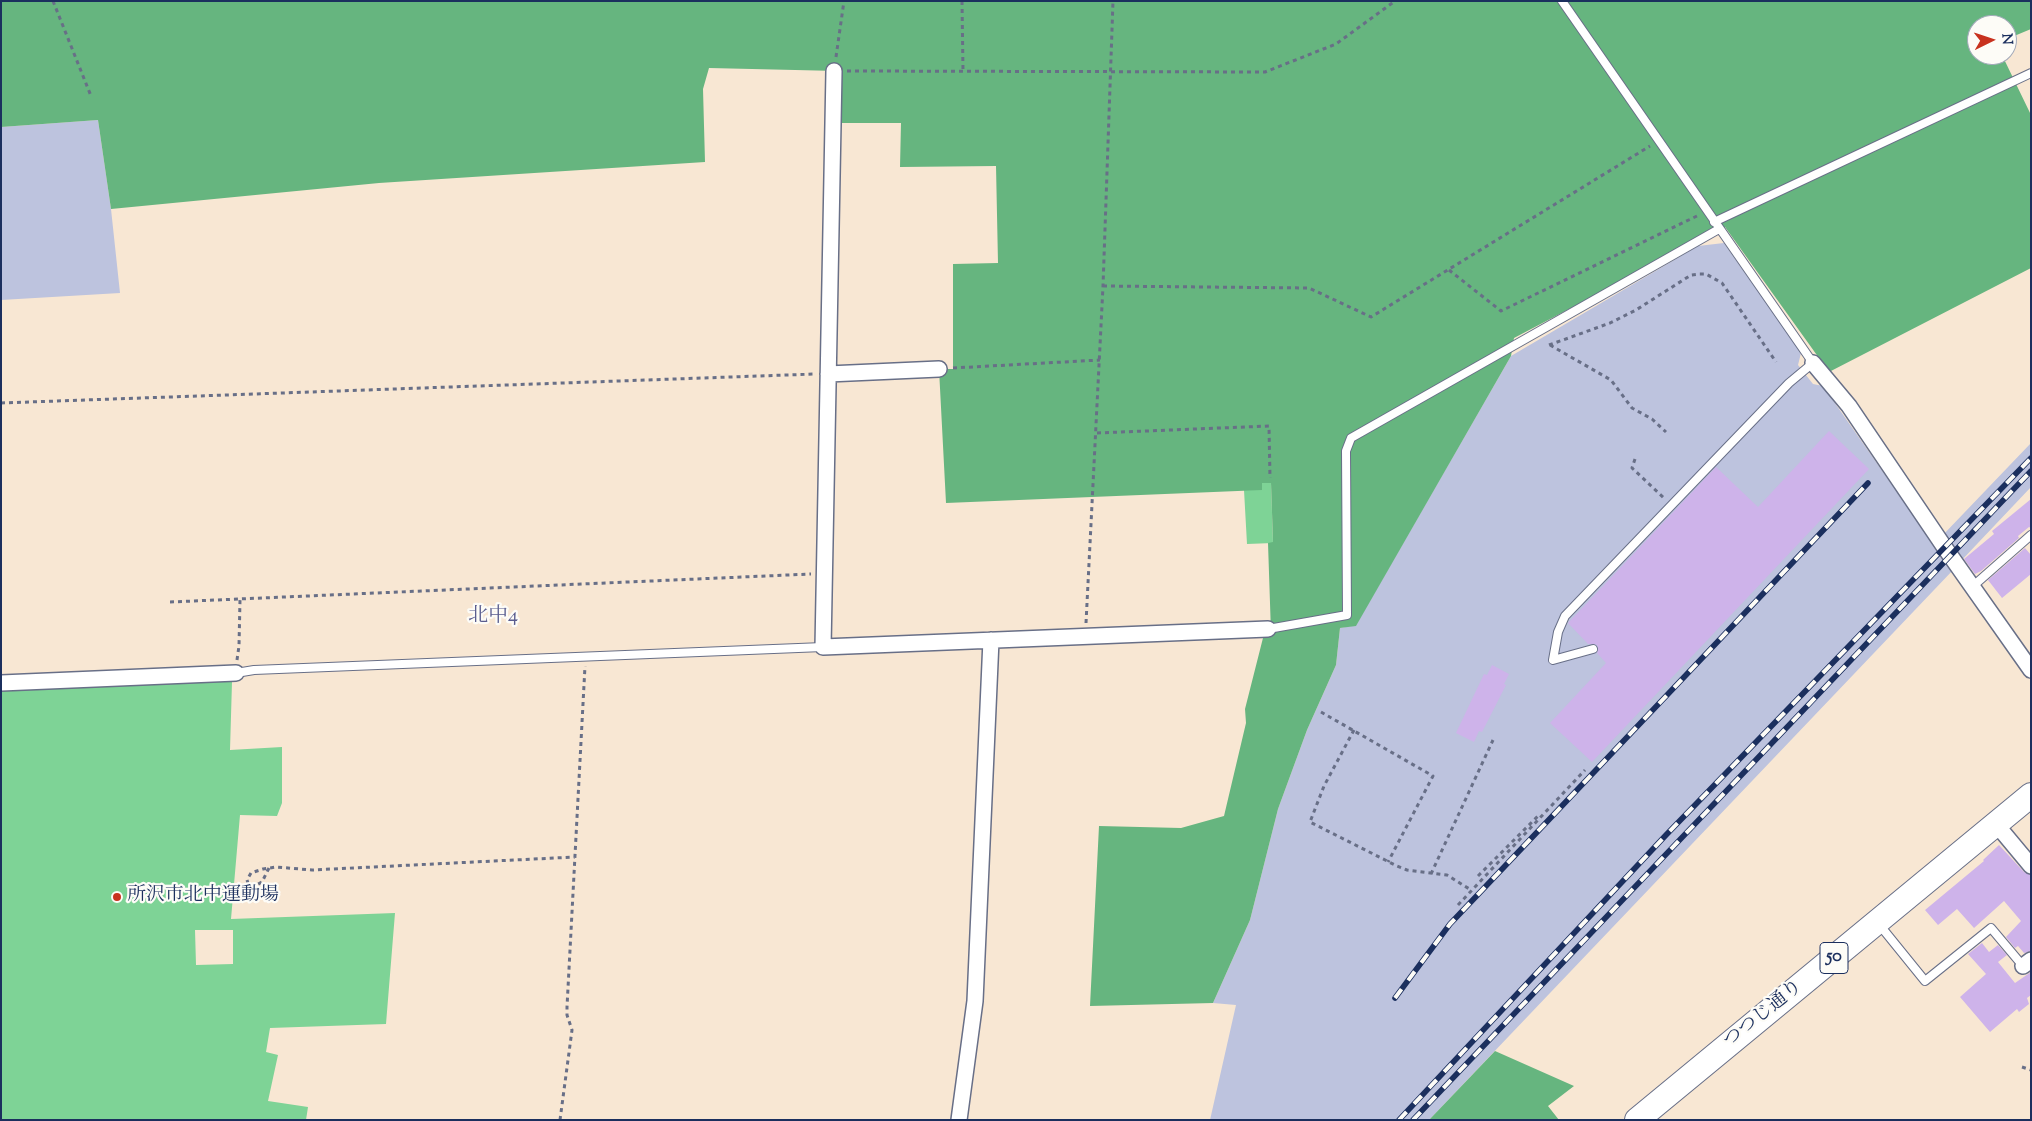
<!DOCTYPE html>
<meta charset="utf-8">
<style>
body{margin:0}
#map{position:relative;width:2032px;height:1121px;overflow:hidden;background:#f8e7d3;font-family:"Sorts Mill Goudy",serif}
canvas{display:block}
.frame{position:absolute;inset:0;border:2px solid #1b2f5e;pointer-events:none}
.north{position:absolute;left:1967px;top:15px;width:50px;height:50px;box-sizing:border-box;background:#fdfcf7;border:1px solid #a3aaba;border-radius:50%;rotate:86deg;font-size:14px;font-weight:700;line-height:20px;text-align:center;color:#1b2f5e}
.north::after{content:'';display:block;margin:auto;width:18px;height:22px;background:#c8321e;clip-path:polygon(50% 0,100% 100%,50% 72%,0 100%)}
</style>
<div id="map">
<canvas width="2032" height="1121"></canvas>
<div class="frame"></div>
<div class="north">N</div>
</div>
<script>
const ctx = document.querySelector('canvas').getContext('2d');
ctx.lineJoin = 'round';
function fill(path, color) {
  ctx.fillStyle = color;
  ctx.fill(path, 'evenodd');
}
function poly(rows) {
  const path = new Path2D();
  for (const r of rows) {
    path.moveTo(r[0], r[1]);
    for (let i = 2; i < r.length; i += 2) path.lineTo(r[i], r[i + 1]);
  }
  return path;
}
function trace(path, color, width, dash) {
  ctx.strokeStyle = color;
  ctx.lineWidth = width;
  ctx.lineCap = dash ? 'butt' : 'round';
  ctx.setLineDash(dash || []);
  ctx.stroke(path);
}
function drawText(font, color, halo, rows, align = 'center') {
  ctx.font = font + ' "Sorts Mill Goudy","Noto Serif JP",serif';
  ctx.lineWidth = 4.5;
  ctx.setLineDash([]);
  ctx.textBaseline = 'middle';
  ctx.strokeStyle = halo;
  ctx.fillStyle = color;
  for (const [text, x, y, turn = 0] of rows) {
    ctx.save();
    ctx.translate(x, y);
    ctx.rotate((+turn || 0) * Math.PI / 180);
    ctx.textAlign = isNaN(turn) ? turn : align;
    if (halo) ctx.strokeText(text, 0, 0);
    ctx.fillText(text, 0, 0);
    ctx.restore();
  }
}
fill(poly([
 [98,120,111,209,120,293,1,300,1,127],
 [1724,243,1801,353,1798,365,1813,384,1823,386,1934,545,1954,569,1429,1120,1210,1120,1236,1005,1213,1003,1250,920,1278,809,1307,730,1336,665,1340,628,1356,625,1511,356,1698,246],
 [2031,443,2031,487,1960,562,1942,536]
]), '#bdc3de');
fill(poly([
 [1271,482,1273,543,1247,544,1244,490,1262,490,1262,483],
 [228,680,232,682,230,750,282,747,282,803,277,816,240,815,231,919,395,913,386,1024,270,1028,266,1052,278,1055,268,1101,308,1107,306,1120,1,1120,1,689],
 [195,930,233,930,233,964,196,965]
]), '#7ed396');
fill(poly([
 [1,1,2031,1,2031,29,2007,39,2007,25,1977,25,1977,55,2002,55,2031,115,2031,268,1829,372,1725,227,1514,338,1511,356,1356,626,1340,628,1336,665,1307,730,1278,809,1250,920,1213,1003,1090,1006,1099,826,1181,828,1224,816,1246,723,1245,709,1264,634,1271,633,1268,543,1273,542,1271,483,1262,483,1262,490,946,503,939,369,953,369,953,264,998,263,996,166,900,167,901,123,838,123,838,71,709,68,703,89,705,162,379,183,111,209,98,120,1,127],
 [1495,1051,1574,1086,1548,1106,1559,1120,1429,1120]
]), '#66b57f');
fill(poly([
 [1829,431,1869,469,1592,762,1550,723,1606,663,1597,653,1598,650,1597,645,1594,644,1588,644,1568,623,1716,467,1758,507],
 [2031,499,2031,528,2029,527,2018,536,2019,538,1981,571,1975,574,1964,559,1994,534,1992,531],
 [2025,548,2031,555,2031,574,2002,598,1988,580],
 [1492,665,1509,674,1504,684,1506,685,1482,732,1479,731,1474,742,1456,733,1484,674,1487,675],
 [1999,845,2024,872,2031,875,2031,951,2024,953,2018,946,2015,948,2006,937,2021,921,2004,901,1974,928,1957,909,1938,925,1925,910,1984,861,1983,860],
 [1982,943,1989,952,1998,945,2007,955,1998,962,2015,983,2031,972,2031,995,2027,998,2029,1004,2019,1012,2017,1009,1990,1032,1960,997,1986,974,1968,954]
]), '#ceb3ea');
const lane = poly([
 [1562,1,1813,363,1789,383,1565,616,1558,632,1553,660,1593,649],
 [1714,222,2031,73],
 [1972,587,2031,535],
 [1268,629,1347,615,1346,451,1351,438,1719,229],
 [236,673,254,670,823,647],
 [1878,923,1925,981,1991,928,2023,966]
]);
const street = poly([
 [834,71,823,647,1268,629],
 [1813,363,1849,406,1945,548,2031,670],
 [828,374,939,369],
 [1,683,236,673],
 [1996,824,2031,866],
 [2023,966,2031,960],
 [959,1120,975,1001,991,640]
]);
const primary = poly([
 [1637,1120,2031,795]
]);
trace(lane, '#686f87', 10);
trace(street, '#686f87', 18);
trace(primary, '#686f87', 26);
trace(poly([
 [53,1,91,96],
 [962,1,963,71],
 [836,57,844,1],
 [847,71,1265,72,1336,44,1395,1],
 [1449,270,1501,311,1699,215],
 [1103,286,1309,288,1371,317,1650,146],
 [1549,345,1610,323,1636,310,1691,275,1699,274,1706,274,1722,283,1776,362],
 [1550,345,1611,380,1632,408,1652,419,1666,432],
 [953,368,1100,360],
 [1,403,815,374],
 [1097,433,1269,426,1270,478],
 [1635,459,1632,468,1665,499],
 [170,602,811,574],
 [1086,623,1103,286,1113,1],
 [237,660,239,646,240,600],
 [1321,712,1433,776,1388,862],
 [1354,730,1324,786,1310,822,1397,866,1407,870,1447,875,1471,890],
 [269,868,262,882,255,886,249,886,247,880,251,873,263,869,276,867,312,870,575,857],
 [1431,874,1493,740],
 [1478,876,1538,816],
 [1458,905,1585,770],
 [2022,1067,2031,1070],
 [560,1120,572,1030,567,1015,567,1007,585,666]
]), '#686f87', 3, [4, 4]);
trace(lane, '#fff', 8);
trace(street, '#fff', 15);
trace(primary, '#fff', 24);
const rail = poly([
 [1395,998,1450,924,1868,483],
 [1399,1120,1666,835,2031,458],
 [1413,1120,2031,471]
]);
trace(rail, '#1b2f5e', 5.5);
trace(rail, '#fdfcf7', 4, [11]);
for (const [x, y, r, color] of [
 [117,897,5,"#c8321e"]
]) {
  const dot = new Path2D();
  dot.arc(x, y, r, 0, 2 * Math.PI);
  ctx.fillStyle = color;
  ctx.fill(dot);
  trace(dot, '#fdfcf7', 2);
}
for (const [x, y, w] of [
 [1834,958,28]
]) {
  const box = new Path2D();
  box.roundRect(x - w / 2, y - 15.5, w, 31, 4);
  ctx.fillStyle = '#fdfcf7';
  ctx.fill(box);
  trace(box, '#1b2f5e', 1);
}
drawText('bold 18px', '#1b2f5e', null, [
 ["50",1834,958]
]);
drawText('19px', '#1b2f5e', '#fdfcf7', [
 ["所沢市北中運動場",127,897]
], 'left');
drawText('19px', '#1b2f5e', '#fdfcf7', [
 ["つつじ通り",1764,1015,-39]
]);
drawText('20px', '#5a5d8f', '#fdfcf7', [
 ["北中4",493,618]
]);
</script>
